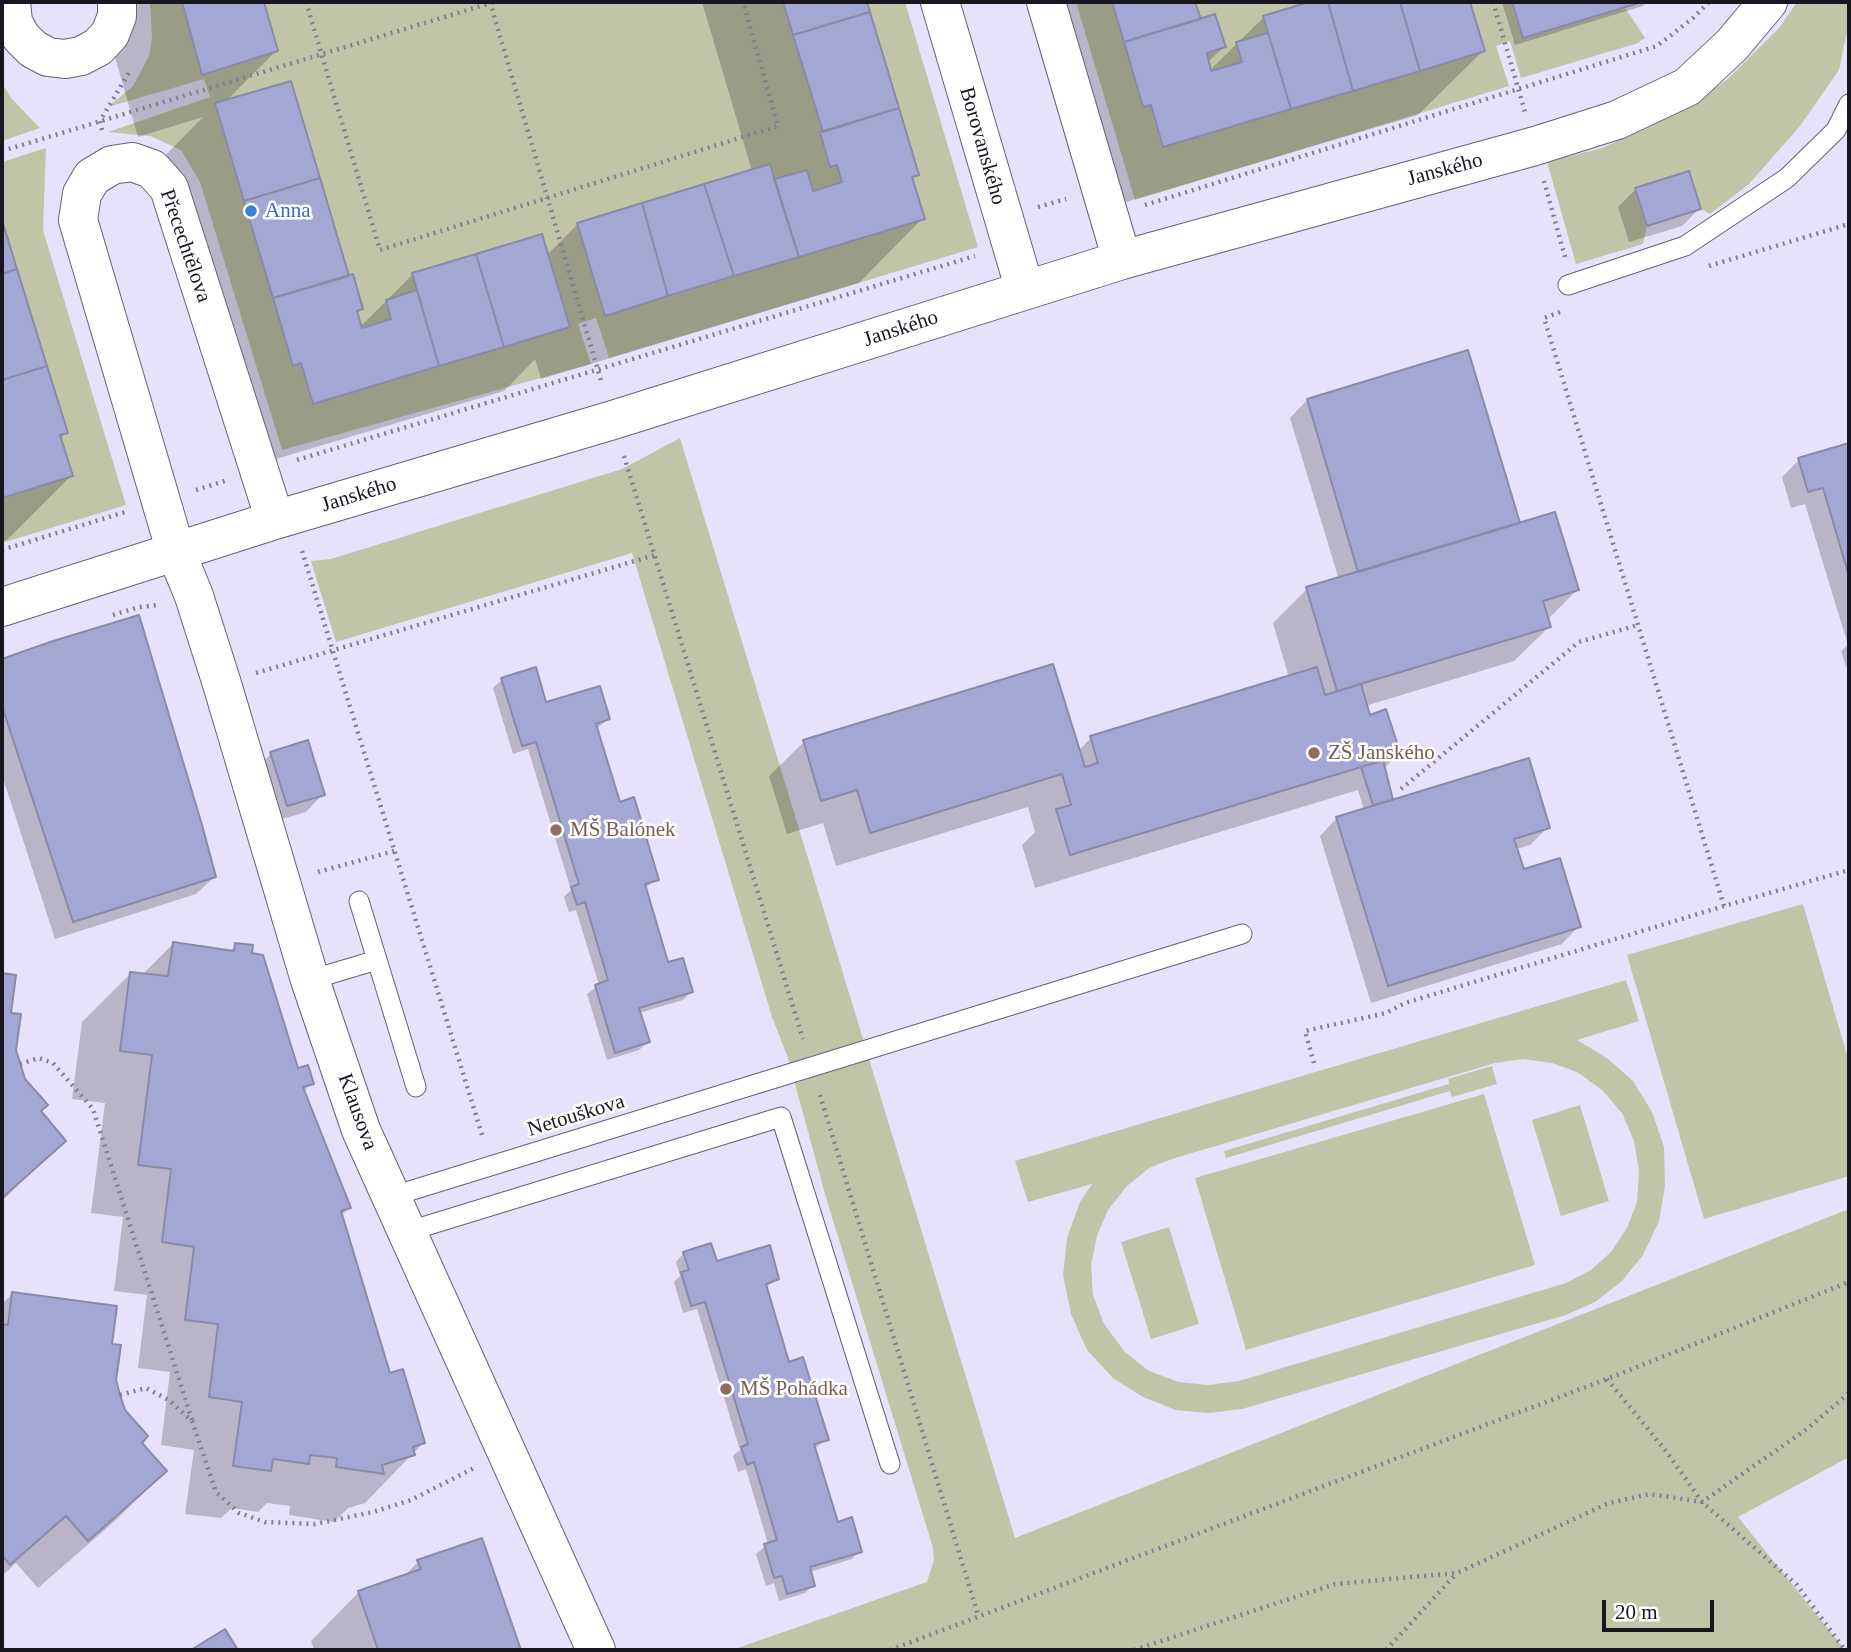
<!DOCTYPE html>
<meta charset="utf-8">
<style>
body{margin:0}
#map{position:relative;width:1851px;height:1652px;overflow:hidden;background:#e8e1fb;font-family:"Times New Roman",serif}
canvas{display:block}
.frame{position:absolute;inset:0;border:4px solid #191521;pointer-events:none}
.scale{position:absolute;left:1602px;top:1600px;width:112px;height:32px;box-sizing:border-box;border:4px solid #191521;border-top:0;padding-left:9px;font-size:21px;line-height:24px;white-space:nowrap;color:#191521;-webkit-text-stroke:5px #fff;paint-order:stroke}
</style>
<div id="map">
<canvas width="1851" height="1652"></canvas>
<div class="frame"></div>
<div class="scale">20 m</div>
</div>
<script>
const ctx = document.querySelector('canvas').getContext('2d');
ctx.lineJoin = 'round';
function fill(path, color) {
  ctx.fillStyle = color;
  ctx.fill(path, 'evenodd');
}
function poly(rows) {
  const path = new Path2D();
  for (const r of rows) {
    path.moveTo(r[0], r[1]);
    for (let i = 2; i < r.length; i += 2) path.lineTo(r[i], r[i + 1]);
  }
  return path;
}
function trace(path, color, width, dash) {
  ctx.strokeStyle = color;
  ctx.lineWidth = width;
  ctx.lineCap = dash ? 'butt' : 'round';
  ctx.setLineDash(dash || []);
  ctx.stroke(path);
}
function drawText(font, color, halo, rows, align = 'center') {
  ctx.font = font + ' "Times New Roman",serif';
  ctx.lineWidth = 5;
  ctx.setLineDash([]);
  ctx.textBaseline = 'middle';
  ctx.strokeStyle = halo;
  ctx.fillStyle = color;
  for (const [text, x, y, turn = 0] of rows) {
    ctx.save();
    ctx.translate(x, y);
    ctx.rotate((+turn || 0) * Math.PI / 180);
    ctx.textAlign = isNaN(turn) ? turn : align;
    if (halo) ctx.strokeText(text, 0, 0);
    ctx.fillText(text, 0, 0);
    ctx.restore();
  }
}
fill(poly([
 [150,2,182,2,202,74,278,51,264,2,783,2,823,132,820,133,830,166,837,165,842,182,813,191,807,170,774,179,769,164,577,223,605,316,925,219,912,177,919,174,867,2,905,2,978,247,609,358,596,318,578,324,591,364,282,450,200,182,181,150,150,136,108,132,210,97,204,79,108,107,133,86,149,56,152,38],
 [291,81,349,276,353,275,363,309,357,311,362,328,391,319,386,300,417,290,412,273,542,234,569,328,313,404,301,363,293,365,215,104],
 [1076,2,1112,2,1143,107,1151,105,1163,147,1484,52,1470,2,1511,2,1522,37,1624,6,1645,38,1638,43,1521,78,1510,41,1496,46,1509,86,1135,200],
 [1195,2,1309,2,1263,16,1268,33,1236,42,1242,62,1211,71,1207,53,1226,47,1216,15,1201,19],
 [1797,2,1849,2,1849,22,1839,70,1800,126,1749,184,1710,214,1701,209,1689,171,1635,188,1647,226,1643,244,1576,264,1547,162,1602,148,1686,109,1729,78,1779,28],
 [2,83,11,98,40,128,2,141],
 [46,148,43,230,126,505,2,543,2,498,73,476,60,435,68,432,2,220,2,162],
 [680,438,1015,1538,1849,1209,1849,1457,1738,1517,1845,1650,732,1650,927,1582,934,1560,933,1548,825,1194,788,1058,772,1017,632,553,336,642,311,561,331,559,622,469],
 [1803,904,1849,1062,1849,1176,1704,1219,1627,955],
 [1626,980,1639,1021,1577,1040,1607,1058,1633,1081,1652,1112,1664,1147,1665,1186,1659,1221,1643,1255,1622,1281,1595,1302,1566,1315,1242,1409,1208,1413,1176,1410,1143,1397,1113,1378,1087,1350,1071,1314,1063,1275,1067,1238,1080,1202,1092,1184,1028,1202,1015,1161],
 [1523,1059,1552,1063,1577,1072,1602,1090,1622,1113,1634,1141,1639,1171,1637,1202,1627,1228,1611,1252,1591,1270,1566,1283,1239,1381,1208,1385,1179,1382,1149,1371,1125,1352,1104,1324,1093,1295,1091,1265,1097,1236,1108,1210,1127,1186,1149,1168,1172,1159,1495,1063],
 [1492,1066,1497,1084,1452,1097,1450,1091,1226,1158,1224,1151,1449,1084,1448,1079],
 [1484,1094,1535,1265,1246,1350,1195,1178],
 [1580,1105,1609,1201,1561,1216,1532,1120],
 [1169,1227,1199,1324,1151,1339,1121,1242]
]), '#c2c4a7');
fill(poly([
 [99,2,263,2,276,51,225,102,348,278,361,309,356,314,360,327,412,275,541,236,547,255,578,224,752,171,702,2,865,2,917,174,911,180,923,218,859,283,541,379,535,359,504,391,249,467,152,169,203,117,138,137],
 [1029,2,1193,2,1199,21,1224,47,1207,63,1209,71,1264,17,1316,2,1468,2,1483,51,1418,115,1099,210],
 [1502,2,1647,2,1643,6,1515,45],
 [1636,189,1699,209,1682,226,1629,242,1618,207],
 [2,225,66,432,60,439,71,476,7,540,2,541],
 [1307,400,1518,525,1577,590,1547,620,1549,627,1514,661,1365,706,1368,717,1399,754,1383,769,1391,802,1548,827,1530,845,1516,849,1523,872,1579,926,1562,944,1371,1003,1320,836,1337,818,1364,810,1358,790,1035,888,1022,845,1035,832,1028,807,836,866,823,823,787,834,769,776,804,742,1078,751,1091,738,1289,678,1273,623,1307,589,1339,580,1290,418],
 [1849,444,1849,666,1846,667,1841,651,1848,645,1805,504,1791,508,1782,477,1799,460],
 [51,643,214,877,196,894,55,939,2,775,2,661],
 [502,680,545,704,608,719,596,729,618,804,657,879,644,889,667,964,691,992,683,1000,639,1013,648,1042,639,1050,607,1060,587,994,599,985,576,910,569,912,564,897,571,890,528,749,513,754,493,688],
 [271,754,323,794,306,812,269,823,253,771],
 [173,944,229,952,236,945,250,955,297,1070,312,1083,304,1091,349,1208,341,1216,389,1375,423,1443,365,1503,348,1508,334,1522,289,1515,290,1506,267,1503,258,1512,232,1508,221,1518,185,1514,194,1450,161,1445,170,1372,138,1368,147,1295,114,1291,123,1217,91,1213,105,1103,72,1099,82,1022,131,973,142,975],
 [2,974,14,976,9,1014,14,1050,23,1079,39,1112,64,1141,2,1201],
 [684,1253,777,1279,765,1288,788,1364,827,1439,814,1449,837,1524,860,1551,852,1559,810,1572,813,1585,805,1593,779,1601,774,1583,766,1586,756,1554,768,1544,746,1469,738,1472,733,1456,740,1450,697,1309,683,1313,674,1282,680,1276,676,1262],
 [12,1294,110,1345,115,1381,124,1411,140,1443,165,1471,116,1520,38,1588,16,1563,2,1576,2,1304],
 [481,1540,519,1650,314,1650,311,1641,359,1592,403,1577,418,1562]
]), '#0003');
const building = poly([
 [182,2,264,2,278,51,202,75,182,2],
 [783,2,867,2,870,12,793,35,783,2],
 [1112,2,1195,2,1201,19,1124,42,1112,2],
 [1309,2,1328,2,1353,91,1291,109,1263,16,1309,2],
 [1328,2,1400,2,1420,71,1353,91,1328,2],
 [1400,2,1470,2,1485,51,1420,71,1400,2],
 [1512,2,1642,2,1523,38,1512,2],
 [870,12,899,108,823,132,793,35,870,12],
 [1215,14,1226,47,1207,53,1211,71,1242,62,1236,42,1268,33,1291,109,1163,147,1151,105,1143,107,1124,42,1215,14],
 [291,81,320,178,244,201,215,103,291,81],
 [899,108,919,175,912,177,925,219,799,257,774,179,807,170,813,191,842,182,837,165,830,167,820,132,899,108],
 [770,164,799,257,734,276,704,184,770,164],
 [1689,171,1701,209,1647,226,1635,188,1689,171],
 [320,178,349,276,273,298,244,201,320,178],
 [704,184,734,276,668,296,642,203,704,184],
 [642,203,668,296,605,316,577,223,642,203],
 [2,220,17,269,2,274,2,220],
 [542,234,570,327,504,347,476,254,542,234],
 [476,254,504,347,439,366,412,273,476,254],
 [17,269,47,366,2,380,2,274,17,269],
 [353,274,363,309,357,311,362,328,391,319,386,300,417,290,439,366,313,404,301,363,293,366,273,298,353,274],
 [1468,350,1520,523,1358,572,1307,399,1468,350],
 [47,366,68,433,60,435,73,476,2,498,2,380,47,366],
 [1849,443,1849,576,1823,488,1808,492,1798,458,1849,443],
 [1555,512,1579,590,1543,601,1551,627,1337,691,1306,587,1555,512],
 [139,615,202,825,216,877,73,922,2,706,2,659,50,642,139,615],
 [1053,664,1085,767,1098,763,1090,736,1317,667,1325,695,1361,684,1370,715,1386,709,1401,755,1070,855,1056,809,1071,805,1062,774,870,833,857,790,821,801,803,740,1053,664],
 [536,667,546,702,600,686,610,719,596,724,620,802,634,797,659,880,645,884,668,962,683,958,693,992,639,1008,650,1042,615,1053,595,985,608,980,585,902,577,905,571,887,579,884,536,742,522,746,501,678,536,667],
 [308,740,325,795,287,806,270,752,308,740],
 [1529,758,1550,828,1514,839,1524,869,1560,858,1581,927,1388,986,1336,817,1529,758],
 [1383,760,1393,800,1373,805,1361,767,1383,760],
 [173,942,234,951,235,943,253,945,252,953,263,955,298,1068,308,1065,314,1084,303,1087,351,1208,341,1211,390,1373,403,1369,425,1443,413,1447,415,1455,382,1465,384,1474,336,1467,337,1458,310,1455,309,1464,273,1459,271,1471,233,1466,242,1402,209,1397,218,1324,185,1320,194,1247,162,1242,171,1169,138,1165,152,1055,120,1051,130,972,168,976,173,942],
 [2,973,16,975,11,1013,21,1014,16,1050,25,1079,48,1105,41,1111,66,1141,2,1198,2,973],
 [711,1243,717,1261,770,1245,779,1279,766,1284,789,1362,803,1357,829,1440,814,1444,838,1522,852,1517,862,1552,810,1567,815,1586,787,1594,782,1576,774,1578,764,1544,777,1540,754,1462,747,1465,741,1447,748,1444,705,1302,691,1306,681,1272,689,1270,683,1252,711,1243],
 [12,1292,117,1306,112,1344,121,1345,116,1380,120,1395,125,1410,148,1436,142,1443,167,1471,88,1541,66,1516,10,1565,2,1555,2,1324,8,1325,12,1292],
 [482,1538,521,1650,378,1650,358,1591,421,1569,417,1560,482,1538],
 [225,1629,238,1650,191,1650,225,1629]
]);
fill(building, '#a4a7d4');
trace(building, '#898aa8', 2);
const lane = poly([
 [1568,285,1685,246,1787,178,1836,130,1849,104],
 [359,901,416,1087],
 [310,980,377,960],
 [390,1197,1242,934],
 [406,1232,781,1117,890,1464]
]);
const street = poly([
 [11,2,13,22,21,37,33,49,48,57,65,59,81,56,98,47,110,34,117,16,117,2],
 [940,2,1025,290],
 [1046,2,1122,260],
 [275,520,169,188,152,169,132,162,112,165,92,177,82,194,78,220,176,552,194,596,222,684,310,980,361,1130,596,1650],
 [2,607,275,520,613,420,1122,260,1535,146,1617,120,1687,87,1732,45,1768,2]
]);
trace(lane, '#685f7b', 21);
trace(street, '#685f7b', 40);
trace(poly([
 [306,2,380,250,778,126,743,2],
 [490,2,602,384],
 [1493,2,1525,112],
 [102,130,100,121,130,71],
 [2,151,494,2],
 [1544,181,1565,257],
 [1145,205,1657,46,1693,18,1709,2],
 [1038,207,1066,199],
 [1709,266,1849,224],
 [1560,312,1544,318,1724,906,1849,870],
 [624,456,803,1039],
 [297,460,975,256],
 [196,490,225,481],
 [2,550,125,512],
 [302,551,483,1138],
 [113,615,139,607,159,605],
 [256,673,655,555],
 [1401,789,1579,642,1638,625],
 [318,872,394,851],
 [1314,1063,1305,1031,1386,1013,1405,1003,1724,906],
 [20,1064,39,1058,53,1063,93,1109,192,1420],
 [820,1095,978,1615],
 [1607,1379,1666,1451,1702,1502,1797,1585,1845,1650],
 [120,1395,146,1388,169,1400,192,1421,216,1492,239,1513,265,1522,315,1524,373,1512,411,1500,474,1468],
 [890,1650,1607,1379,1849,1282],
 [1134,1650,1335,1584,1457,1573,1609,1503,1650,1494,1702,1502,1807,1429,1849,1393],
 [1386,1650,1457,1573]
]), '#837e91', 4.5, [2, 5]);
trace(lane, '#fff', 19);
trace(street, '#fff', 38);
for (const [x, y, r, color] of [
 [251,211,7,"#3f7fe0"],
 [1314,753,7,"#8d6e63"],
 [556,830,7,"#8d6e63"],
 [726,1389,7,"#8d6e63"]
]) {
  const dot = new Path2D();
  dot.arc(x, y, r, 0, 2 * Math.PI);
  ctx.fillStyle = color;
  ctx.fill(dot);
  trace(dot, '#fff', 2.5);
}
drawText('21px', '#191521', '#fff', [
 ["Borovanského",982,146,74],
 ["Janského",1445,170,-15],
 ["Přecechtělova",185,246,71],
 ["Janského",901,329,-18],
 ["Janského",359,495,-17],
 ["Klausova",357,1112,70],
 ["Netouškova",576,1116,-17]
]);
drawText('21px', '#366cbe', '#fff', [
 ["Anna",265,211]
], 'left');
drawText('21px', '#785e54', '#fff', [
 ["ZŠ Janského",1328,753],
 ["MŠ Balónek",570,830],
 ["MŠ Pohádka",740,1389]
], 'left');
</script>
